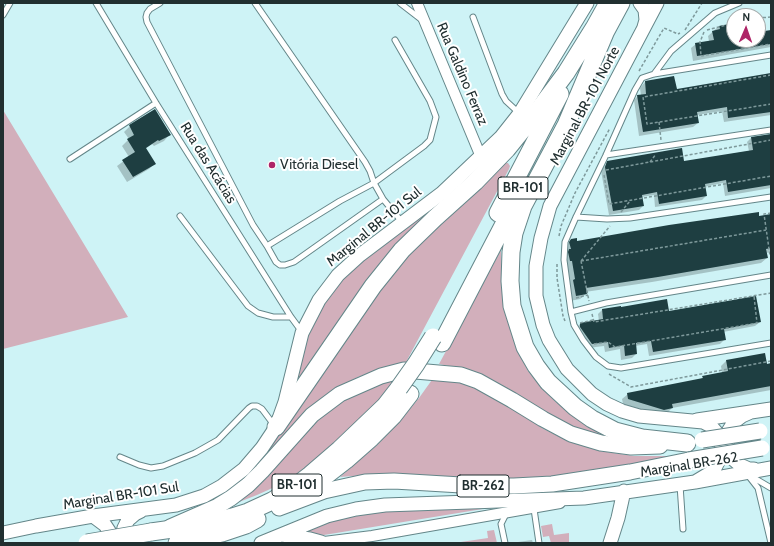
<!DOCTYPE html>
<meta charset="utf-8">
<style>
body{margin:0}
#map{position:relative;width:774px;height:546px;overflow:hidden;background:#cef3f6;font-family:Cabin,sans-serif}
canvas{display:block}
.frame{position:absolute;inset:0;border:4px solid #212f30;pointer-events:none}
.north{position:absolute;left:726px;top:8px;width:40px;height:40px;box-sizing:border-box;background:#fff;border:1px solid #a6acac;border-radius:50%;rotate:2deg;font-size:11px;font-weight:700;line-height:16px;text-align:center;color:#212f30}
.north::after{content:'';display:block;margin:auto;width:14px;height:18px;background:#ae2467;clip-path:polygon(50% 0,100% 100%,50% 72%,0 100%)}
</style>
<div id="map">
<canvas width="774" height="546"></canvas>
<div class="frame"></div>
<div class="north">N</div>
</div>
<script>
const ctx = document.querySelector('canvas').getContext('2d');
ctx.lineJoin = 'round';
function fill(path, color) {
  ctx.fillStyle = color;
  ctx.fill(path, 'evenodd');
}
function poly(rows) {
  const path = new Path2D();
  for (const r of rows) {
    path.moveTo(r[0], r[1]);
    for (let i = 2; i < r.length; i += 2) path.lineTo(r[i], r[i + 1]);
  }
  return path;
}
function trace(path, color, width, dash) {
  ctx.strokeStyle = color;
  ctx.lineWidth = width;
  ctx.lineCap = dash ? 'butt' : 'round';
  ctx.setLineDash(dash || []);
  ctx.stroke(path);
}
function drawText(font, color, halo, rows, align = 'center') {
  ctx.font = font + ' Cabin,sans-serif';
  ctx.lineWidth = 4;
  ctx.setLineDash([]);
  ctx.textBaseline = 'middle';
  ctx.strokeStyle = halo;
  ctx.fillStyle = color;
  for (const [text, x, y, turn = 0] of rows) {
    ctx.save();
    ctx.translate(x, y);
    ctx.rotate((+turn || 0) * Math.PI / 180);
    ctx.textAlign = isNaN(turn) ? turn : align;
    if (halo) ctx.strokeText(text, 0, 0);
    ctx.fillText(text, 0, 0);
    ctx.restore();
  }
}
fill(poly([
 [3,110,128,317,3,349],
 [505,163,508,163,510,166,509,169,405,364,380,369,358,377,338,388,253,470,377,289,406,255],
 [446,196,296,383,304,343,323,302,342,280,363,260],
 [501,250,502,284,519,352,528,371,542,388,556,402,571,414,617,442,573,430,463,369,439,364],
 [434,377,460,380,510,405,542,428,570,442,600,451,634,456,670,456,629,466,552,477,514,480,366,475,340,477,377,445,399,422,419,398],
 [394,380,380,402,364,419,304,469,277,486,257,495,239,502,266,477,316,419,345,399,384,383],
 [501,506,324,535,295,532,317,524,376,512,410,508],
 [552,524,554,535,569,533,569,543,551,543,549,536,543,537,541,526],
 [494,530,497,543,454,543,488,538,487,531]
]), '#d2afbb');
fill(poly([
 [734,24,734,40,758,40,758,33,771,31,771,47,693,61,691,48,696,44,709,41,708,36,719,26],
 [771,74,771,115,724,122,722,111,697,115,698,123,693,127,639,136,634,100,638,96,641,96,640,88,645,82,676,90],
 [130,126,169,135,164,141,154,146,152,144,145,149,154,164,149,169,127,182,117,166,129,157,122,146,129,139,124,132],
 [771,135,771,188,725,196,723,183,704,187,706,196,702,200,655,207,654,195,641,197,643,206,639,210,609,215,601,171,608,162,684,162,749,151,747,142,751,138],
 [771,215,771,252,766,253,767,258,761,263,652,282,585,292,586,294,580,299,570,301,568,286,570,284,567,266,566,246,571,240,576,242],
 [621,308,669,312,760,322,755,326,723,332,725,339,720,344,649,356,647,344,635,346,636,354,632,358,621,360,620,349,605,352,604,346,588,348,576,328,580,324,599,321,598,314,602,310],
 [726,361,766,365,771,364,771,390,672,408,667,413,658,414,623,404,622,399,628,394,700,380,703,377,722,373,721,366],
 [532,540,533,543,511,543]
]), '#0003');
fill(poly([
 [734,23,734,40,758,40,758,32,771,30,771,44,697,56,695,43,714,40,712,31,720,29,719,26],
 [771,73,771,112,728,118,727,107,697,112,699,123,643,132,637,95,646,94,645,81,674,76,677,89],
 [155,109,171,135,159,141,158,140,146,148,156,164,133,177,122,160,135,152,127,139,134,135,129,125],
 [771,134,771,185,728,192,726,180,705,184,707,196,659,204,657,192,642,195,644,206,613,211,605,167,607,161,682,148,684,161,753,150,751,137],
 [759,212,759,216,771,214,771,248,766,249,768,258,658,277,586,288,587,294,576,296,573,280,575,279,572,261,570,261,568,252,569,249,571,249,569,242,571,239,577,238,577,241,669,225],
 [756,296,761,322,724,329,726,340,653,352,651,341,636,343,637,354,625,356,624,345,609,348,608,342,592,344,580,327,580,323,603,319,602,309,621,306,621,307,667,299,669,311],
 [765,353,767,364,771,363,771,386,672,404,673,408,664,410,628,399,627,393,703,378,702,376,728,371,726,360]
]), '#1e3e41');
const lane = poly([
 [96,3,156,103,291,317,302,332],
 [160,3,150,9,147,13,146,17,147,22,253,225,267,246,340,201,374,183,383,199,402,222],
 [255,3,365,162,370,171,374,183,424,146,430,140,436,117,430,101,395,40],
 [400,3,422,20],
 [3,15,10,3],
 [473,17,502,94,506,101,519,113],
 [771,55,654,74,642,78,635,90,606,155,576,217,565,242,564,260,571,312,574,325,583,340,596,357,608,366,621,368,771,343],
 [654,74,671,51,715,13,739,3],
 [606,155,771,130],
 [70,159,156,103],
 [180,216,248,306,258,313,273,317,291,317],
 [576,217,607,219,630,218,771,197],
 [267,246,276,262,280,265,285,265,294,262,383,199],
 [571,312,606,303,771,275],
 [120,457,139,465,151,468,163,466,195,453,218,440,249,408,252,406,257,406,262,409,274,425],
 [747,474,758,488,771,543],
 [749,475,771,488],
 [680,485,683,529],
 [534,509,539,543],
 [505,543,501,524,506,514]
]);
const street = poly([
 [417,3,481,157],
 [316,543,372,536,560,503]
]);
const secondary = poly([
 [640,3,645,10,646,20,644,27],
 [657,3,550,206,541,238,536,266,536,296,543,325,549,340,567,369,592,394,607,404,622,411,639,416,703,422,711,426,717,433,721,441,722,450,720,458,716,466,710,473,695,482],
 [751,412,742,416,734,422,729,430,727,440,728,450,733,459,740,465,749,469,754,469],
 [697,420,771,409],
 [93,516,105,525,109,531,113,543],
 [3,533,36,526,93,516,176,505,204,496,222,486,244,469,262,448,276,427,285,402,302,333,319,300,338,275,360,255,442,193,501,137,520,113,587,3],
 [282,535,310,539,321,542],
 [123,543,122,537,124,528,128,520,135,514,141,511],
 [261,543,327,516,356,509,385,505,584,498,695,482,771,468],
 [610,543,618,518,624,491]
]);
const primary = poly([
 [279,508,324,491,365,482,394,481,478,486,514,486,552,484,630,472,689,460],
 [170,527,218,506,231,498,248,485,262,471,312,415,340,394,381,376,404,370,461,375,478,381,512,400,543,419,571,434,601,443,631,447,660,446]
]);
const highway = poly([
 [605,33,566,125,523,206,514,233,511,252,510,281,512,306,525,347,536,366,548,382,575,407,592,419,615,431,642,438,687,443],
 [588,39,608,3],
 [600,42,621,3],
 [498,213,560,94],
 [442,343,515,203],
 [276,427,373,286,402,250,435,218,475,182,507,149,536,113,566,73,594,28],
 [319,481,346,460,371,438,393,416,410,394],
 [151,532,201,525,232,517,248,512,272,501,293,488,310,475,339,450,385,406,399,388],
 [177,543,222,533,246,525,257,519]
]);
trace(lane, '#648689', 7);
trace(street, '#648689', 12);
trace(secondary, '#648689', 15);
trace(primary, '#648689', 17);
trace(highway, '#648689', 19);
trace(poly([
 [758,18,771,17],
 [685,30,702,3],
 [707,30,734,23],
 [704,32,700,42,701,56,771,44],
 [639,71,664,28,678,34,680,33],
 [771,75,643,97,647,124,771,104],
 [659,122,661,140],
 [650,162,656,154],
 [606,170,771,140],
 [604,175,609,204,771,176],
 [621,212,630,201],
 [771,213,764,214,770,256,771,256],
 [559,236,561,226,575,193,610,128],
 [581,261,589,301],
 [581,261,766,230],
 [581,261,610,226],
 [557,264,557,278,563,316,565,321],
 [576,298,588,295],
 [592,314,594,322,771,293],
 [771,317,771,326],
 [580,323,593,320],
 [594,344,608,342,615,347,757,323,754,296],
 [609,374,631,387,771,361]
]), '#7e999b', 1.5, [3, 2]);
trace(lane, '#fff', 5);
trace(street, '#fff', 10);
trace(secondary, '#fff', 13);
trace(primary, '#fff', 15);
trace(highway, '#fff', 17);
const primaryBridge = poly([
 [702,440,760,431],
 [689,460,762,448]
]);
const highwayBridge = poly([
 [399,388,416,364,433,337],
 [87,543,151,532]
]);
trace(primaryBridge, '#648689', 17, []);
trace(highwayBridge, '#648689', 19, []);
trace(primaryBridge, '#fff', 15);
trace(highwayBridge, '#fff', 17);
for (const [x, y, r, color] of [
 [272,165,4,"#ae2467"]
]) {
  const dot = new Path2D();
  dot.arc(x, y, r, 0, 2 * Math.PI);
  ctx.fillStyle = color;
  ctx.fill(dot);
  trace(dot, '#fff', 1.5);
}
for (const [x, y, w] of [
 [523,188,50],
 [297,485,50],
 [483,486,52]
]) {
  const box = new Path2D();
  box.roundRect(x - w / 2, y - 11, w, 22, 3);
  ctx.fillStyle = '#fff';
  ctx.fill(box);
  trace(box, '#212f30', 1);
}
drawText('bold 13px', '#212f30', null, [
 ["BR-101",523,188],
 ["BR-101",297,485],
 ["BR-262",483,486]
]);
drawText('14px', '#212f30', '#fff', [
 ["Rua Galdino Ferraz",462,74,67],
 ["Marginal BR-101 Norte",585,106,-62],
 ["Rua das Acácias",208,163,58],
 ["Marginal BR-101 Sul",374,227,-39],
 ["Marginal BR-262",689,465,-9],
 ["Marginal BR-101 Sul",121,496,-9]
]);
drawText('14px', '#212f30', '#fff', [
 ["Vitória Diesel",280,165]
], 'left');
</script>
